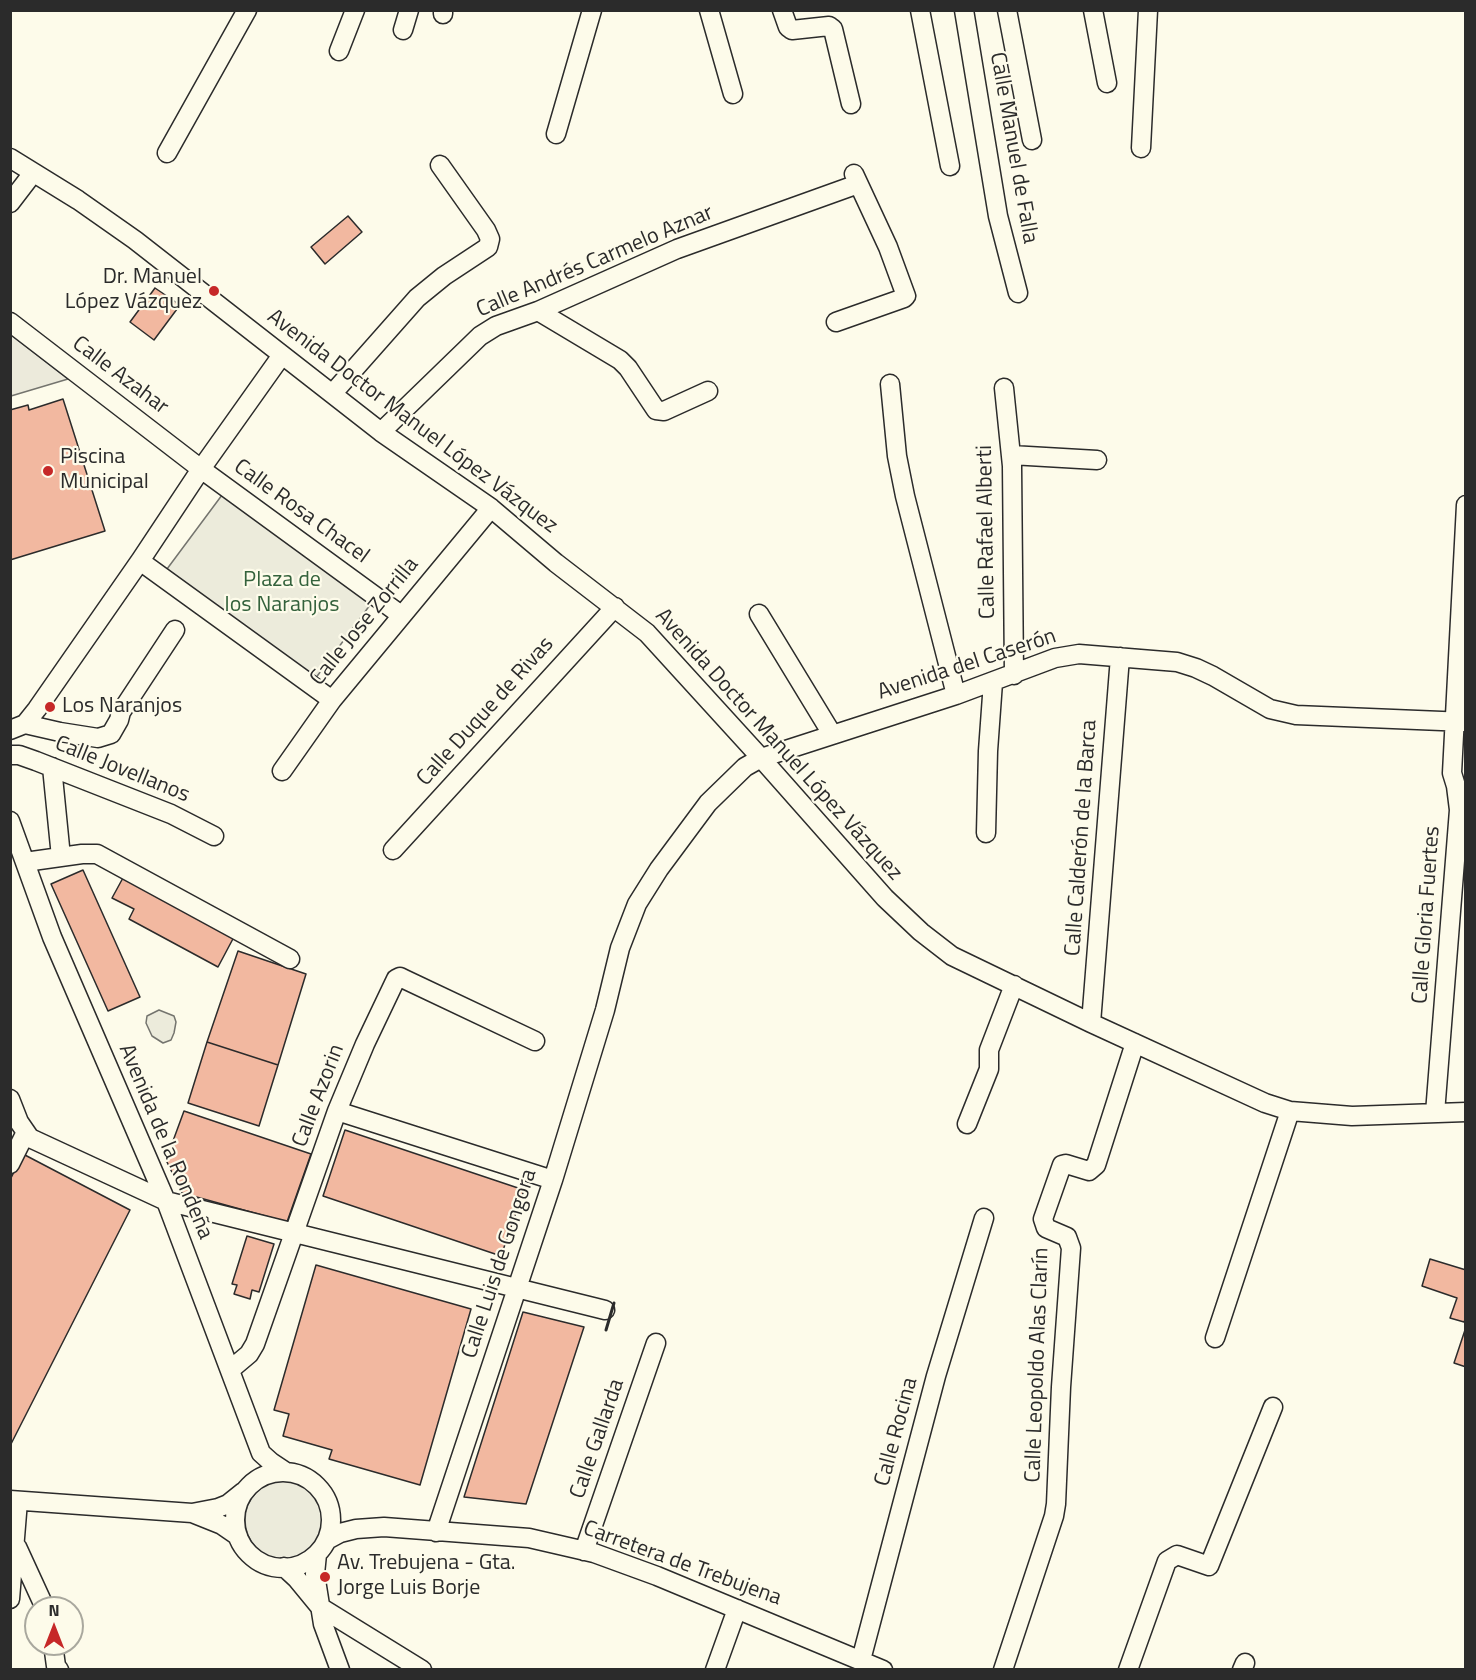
<!DOCTYPE html>
<meta charset="utf-8">
<style>
body{margin:0}
#map{position:relative;width:1476px;height:1680px;overflow:hidden;background:#fdfbea;font-family:"Titillium Web",sans-serif}
canvas{display:block}
.frame{position:absolute;inset:0;border:12px solid #2b2b2b;pointer-events:none}
.north{position:absolute;left:24px;top:1596px;width:60px;height:60px;box-sizing:border-box;background:#fdfbea;border:2px solid #a9a89e;border-radius:50%;rotate:0deg;font-size:16px;font-weight:700;line-height:24px;text-align:center;color:#2b2b2b}
.north::after{content:'';display:block;margin:auto;width:21px;height:27px;background:#c62828;clip-path:polygon(50% 0,100% 100%,50% 72%,0 100%)}
</style>
<div id="map">
<canvas width="1476" height="1680"></canvas>
<div class="frame"></div>
<div class="north">N</div>
</div>
<script>
const ctx = document.querySelector('canvas').getContext('2d');
ctx.lineJoin = 'round';
function fill(path, color) {
  ctx.fillStyle = color;
  ctx.fill(path, 'evenodd');
}
function poly(rows) {
  const path = new Path2D();
  for (const r of rows) {
    if (r.length === 3) {
      path.moveTo(r[0] + r[2], r[1]);
      path.arc(r[0], r[1], r[2], 0, 2 * Math.PI);
      continue;
    }
    path.moveTo(r[0], r[1]);
    for (let i = 2; i < r.length; i += 2) path.lineTo(r[i], r[i + 1]);
  }
  return path;
}
function trace(path, color, width, dash) {
  ctx.strokeStyle = color;
  ctx.lineWidth = width;
  ctx.lineCap = dash ? 'butt' : 'round';
  ctx.setLineDash(dash || []);
  ctx.stroke(path);
}
function drawText(font, color, halo, rows, align = 'center') {
  ctx.font = font + ' "Titillium Web",sans-serif';
  ctx.lineWidth = 4.5;
  ctx.setLineDash([]);
  ctx.textBaseline = 'middle';
  ctx.strokeStyle = halo;
  ctx.fillStyle = color;
  for (const [text, x, y, turn = 0] of rows) {
    ctx.save();
    ctx.translate(x, y);
    ctx.rotate((+turn || 0) * Math.PI / 180);
    ctx.textAlign = isNaN(turn) ? turn : align;
    if (halo) ctx.strokeText(text, 0, 0);
    ctx.fillText(text, 0, 0);
    ctx.restore();
  }
}
const green = poly([
 [225,491,373,601,315,679,167,569,225,491],
 [159,1010,174,1016,176,1022,174,1033,171,1040,163,1043,152,1036,146,1023,147,1016,159,1010],
 [285,1520,40]
]);
fill(green, '#ecebdb');
trace(green, '#74746e', 1.5);
const parking = poly([
 [11,335,68,379,11,396,11,335]
]);
fill(parking, '#eceadb');
trace(parking, '#74746e', 1.5);
const building = poly([
 [348,216,362,232,325,264,311,247,348,216],
 [155,288,180,305,154,340,130,322,155,288],
 [63,399,105,531,10,560,10,410,28,405,29,410,63,399],
 [83,870,140,997,108,1011,51,884,83,870],
 [124,876,235,935,218,967,129,919,134,909,112,898,124,876],
 [238,951,306,974,278,1065,207,1042,238,951],
 [207,1042,278,1065,259,1126,188,1103,207,1042],
 [184,1111,311,1154,287,1222,182,1193,166,1160,184,1111],
 [345,1130,524,1190,501,1256,323,1196,345,1130],
 [23,1154,130,1210,11,1444,10,1180,23,1154],
 [247,1236,274,1244,259,1292,252,1290,250,1299,234,1294,237,1285,232,1284,247,1236],
 [1430,1259,1466,1270,1466,1317,1464,1322,1450,1318,1457,1298,1422,1286,1430,1259],
 [316,1265,471,1309,420,1485,329,1459,332,1450,283,1436,289,1414,274,1410,316,1265],
 [523,1312,584,1327,526,1504,464,1497,523,1312],
 [1466,1327,1466,1367,1454,1363,1466,1327]
]);
fill(building, '#f2b8a0');
trace(building, '#2b2b2b', 1.5);
const minor = poly([
 [709,10,733,94],
 [782,10,788,27,792,30,829,26,833,29,851,104],
 [920,10,950,166],
 [964,10,998,216,1018,293],
 [1007,10,1032,140],
 [1093,10,1107,83],
 [443,14,443,10],
 [403,30,409,10],
 [339,51,355,10],
 [556,134,592,10],
 [1141,148,1148,10],
 [167,153,247,10],
 [10,158,78,200,135,240,381,432,491,508,556,563,647,633,761,758,885,898,921,932,952,956,1091,1023,1265,1103,1290,1111,1352,1116,1466,1112],
 [10,203,33,173],
 [538,311,620,360,628,368,656,410,664,411,708,391],
 [10,322,201,469,401,615],
 [836,322,904,298,906,296,888,247,854,174],
 [890,384,897,456,905,496,956,695],
 [1004,388,1012,466,1014,675],
 [333,393,417,298,444,276,488,247,490,239,486,230,440,165],
 [381,432,480,336,496,326,538,311,677,249,858,184],
 [1011,455,1097,460],
 [140,561,332,700],
 [759,614,832,734],
 [25,724,60,732,98,738,111,734,119,720,121,712,175,630],
 [10,730,25,724,37,709,140,561,201,469,282,355],
 [10,755,19,755,36,761,171,814,214,836],
 [52,767,61,857],
 [282,771,332,700,491,508],
 [10,821,52,937,166,1201,261,1453,271,1462,286,1472],
 [986,833,988,751,993,682],
 [393,850,615,607],
 [25,862,82,854,97,854,290,959],
 [1091,1023,1120,657],
 [10,1099,19,1122,30,1138,166,1201,605,1310],
 [337,1111,553,1180],
 [1435,1113,1459,810,1456,786,1452,773,1466,505],
 [967,1124,989,1069,989,1050,1014,985],
 [10,1164,26,1132],
 [1215,1338,1290,1111],
 [230,1370,249,1354,255,1344,337,1111,365,1044,396,979,400,977,404,979,535,1041],
 [283,1520,48],
 [10,1500,192,1513,218,1508,228,1504,243,1492],
 [192,1513,222,1525,238,1536],
 [436,1532,553,1180,605,1010,620,948,637,904,659,869,708,803,745,767,761,758,956,695,1055,658,1079,654,1177,662,1196,668,1213,676,1270,709,1296,715,1466,722],
 [327,1540,340,1533,356,1529,384,1527,529,1538,594,1553,657,1576,883,1670],
 [17,1547,45,1608],
 [584,1551,656,1343],
 [317,1554,315,1574,323,1624,340,1670],
 [284,1567,297,1579,320,1607,422,1670],
 [10,1599,18,1501],
 [53,1644,56,1666,59,1670],
 [861,1660,936,1376,984,1218],
 [715,1670,737,1609],
 [1003,1670,1054,1516,1056,1504,1061,1387,1071,1248,1067,1237,1046,1228,1043,1219,1062,1165,1066,1164,1089,1171,1096,1165,1135,1043],
 [1128,1670,1167,1561,1177,1555,1209,1566,1273,1407],
 [1242,1670,1245,1663]
]);
trace(minor, '#2b2b2b', 21);
trace(minor, '#fdfbea', 18);
trace(poly([
 [606,1330,614,1303]
]), '#2b2b2b', 3);
for (const [x, y, r, color] of [
 [214,291,6,"#c62828"],
 [48,471,6,"#c62828"],
 [50,707,6,"#c62828"],
 [325,1577,6,"#c62828"]
]) {
  const dot = new Path2D();
  dot.arc(x, y, r, 0, 2 * Math.PI);
  ctx.fillStyle = color;
  ctx.fill(dot);
  trace(dot, '#fdfbea', 2);
}
drawText('22px', '#2b2b2b', '#fdfbea', [
 ["Calle Manuel de Falla",1013,148,80],
 ["Calle Andrés Carmelo Aznar",595,262,-23],
 ["Calle Azahar",120,376,37],
 ["Avenida Doctor Manuel López Vázquez",412,422,37],
 ["Calle Rosa Chacel",301,512,36],
 ["Calle Rafael Alberti",987,532,-91],
 ["Calle Jose Zorrilla",365,622,-51],
 ["Avenida del Caserón",967,665,-18],
 ["Calle Duque de Rivas",486,712,-48],
 ["Avenida Doctor Manuel López Vázquez",778,745,48],
 ["Calle Jovellanos",122,770,22],
 ["Calle Calderón de la Barca",1082,838,-86],
 ["Calle Gloria Fuertes",1427,915,-86],
 ["Calle Azorin",319,1096,-69],
 ["Avenida de la Rondeña",165,1142,67],
 ["Calle Luis de Gongora",500,1264,-72],
 ["Calle Leopoldo Alas Clarín",1038,1365,-88],
 ["Calle Rocina",897,1432,-75],
 ["Calle Gallarda",598,1439,-71],
 ["Carretera de Trebujena",682,1564,20]
]);
drawText('22px', '#2b2b2b', '#fdfbea', [
 ["Dr. Manuel",202,278,"right"],
 ["López Vázquez",202,303,"right"],
 ["Piscina",60,458],
 ["Municipal",60,483],
 ["Los Naranjos",62,707],
 ["Av. Trebujena - Gta.",337,1564],
 ["Jorge Luis Borje",337,1589]
], 'left');
drawText('22px', '#34623c', '#fdfbea', [
 ["Plaza de",282,581],
 ["los Naranjos",282,606]
]);
</script>
